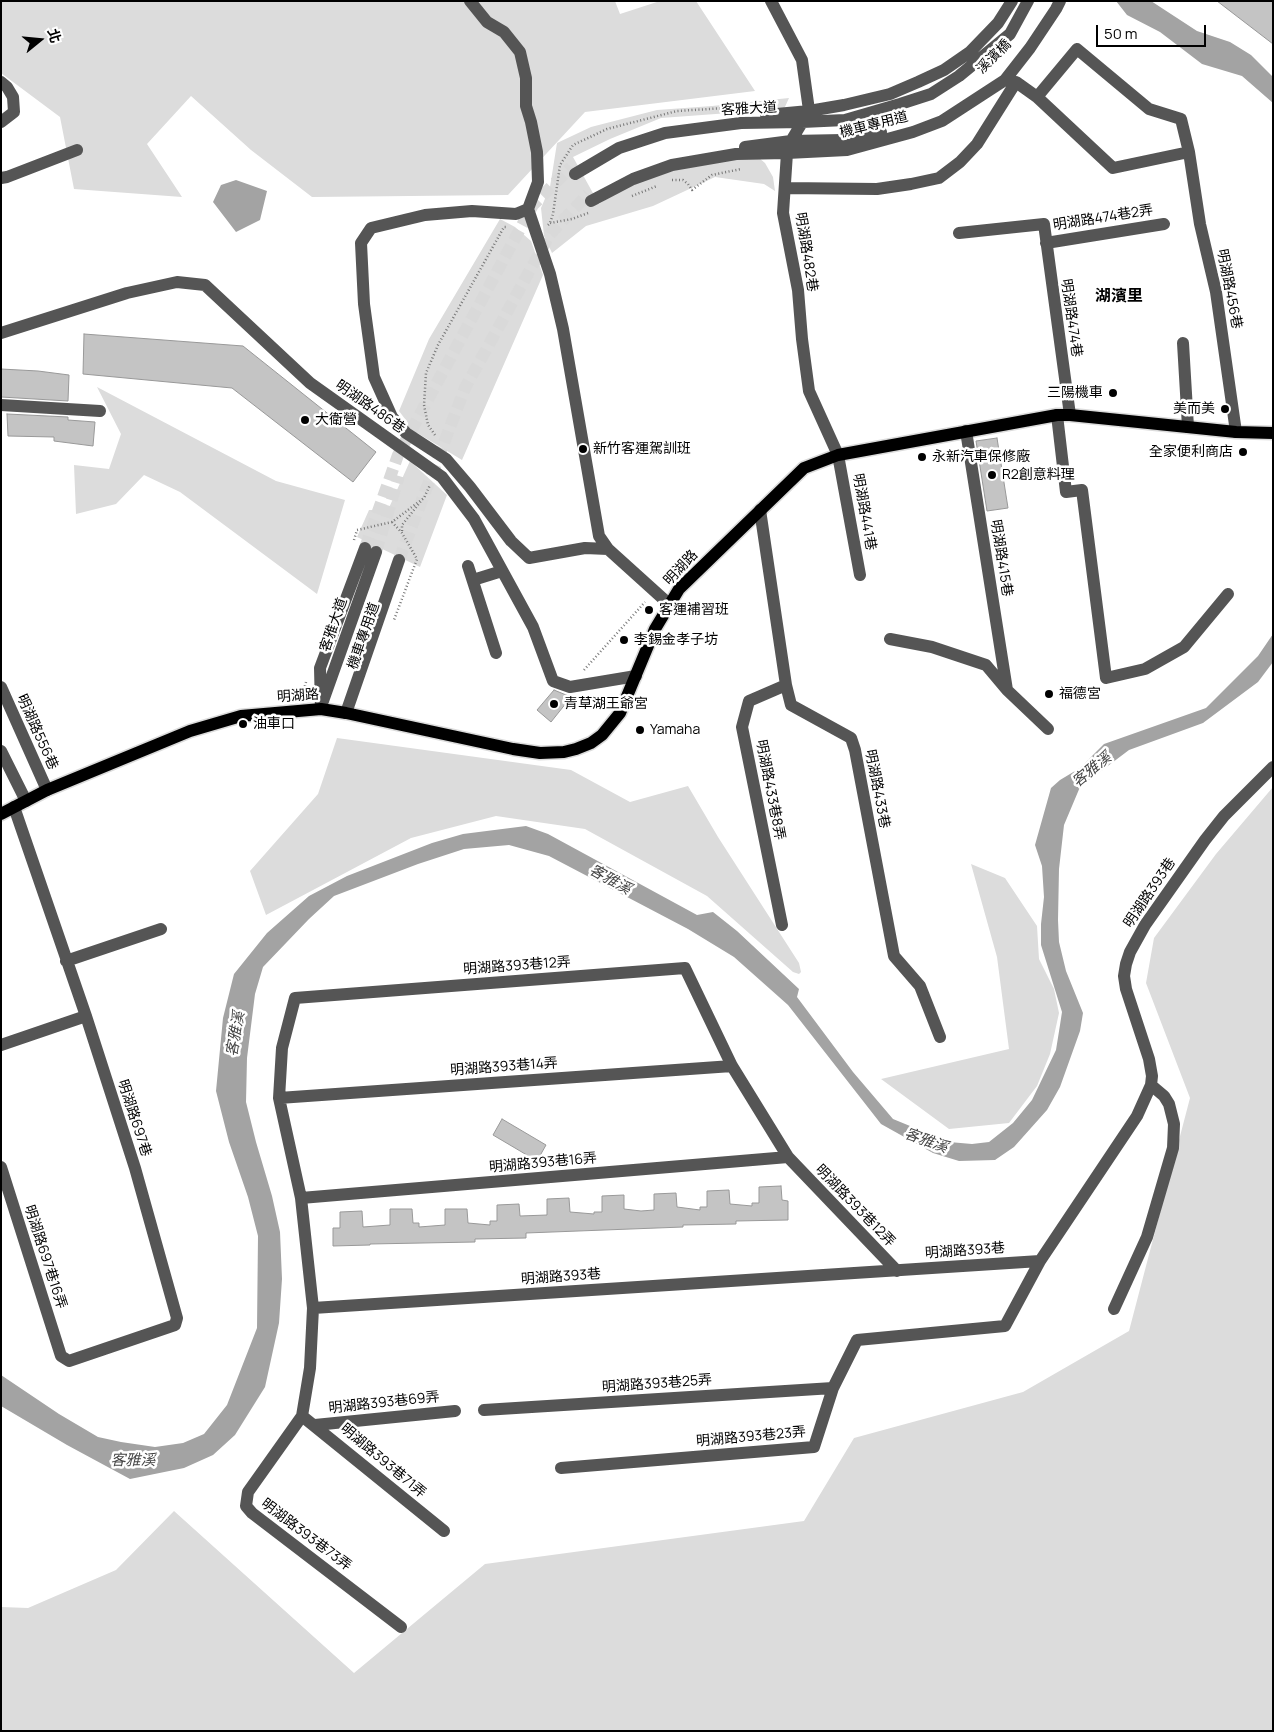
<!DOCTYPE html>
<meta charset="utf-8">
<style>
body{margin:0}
#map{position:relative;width:1274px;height:1732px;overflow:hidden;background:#fff;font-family:Manrope,"Noto Sans TC",sans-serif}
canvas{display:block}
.frame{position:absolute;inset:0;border:2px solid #000;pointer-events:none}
.north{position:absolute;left:15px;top:15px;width:50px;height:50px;-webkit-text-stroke:4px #fff;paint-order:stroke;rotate:73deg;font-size:14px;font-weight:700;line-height:20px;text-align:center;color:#000}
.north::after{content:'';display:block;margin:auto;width:18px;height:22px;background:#000;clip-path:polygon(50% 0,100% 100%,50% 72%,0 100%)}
.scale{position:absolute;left:1096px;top:25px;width:110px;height:22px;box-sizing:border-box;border:2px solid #000;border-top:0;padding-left:6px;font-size:15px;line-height:18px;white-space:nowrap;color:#000;-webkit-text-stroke:4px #fff;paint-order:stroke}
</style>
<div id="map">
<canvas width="1274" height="1732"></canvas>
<div class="frame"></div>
<div class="north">北</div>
<div class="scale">50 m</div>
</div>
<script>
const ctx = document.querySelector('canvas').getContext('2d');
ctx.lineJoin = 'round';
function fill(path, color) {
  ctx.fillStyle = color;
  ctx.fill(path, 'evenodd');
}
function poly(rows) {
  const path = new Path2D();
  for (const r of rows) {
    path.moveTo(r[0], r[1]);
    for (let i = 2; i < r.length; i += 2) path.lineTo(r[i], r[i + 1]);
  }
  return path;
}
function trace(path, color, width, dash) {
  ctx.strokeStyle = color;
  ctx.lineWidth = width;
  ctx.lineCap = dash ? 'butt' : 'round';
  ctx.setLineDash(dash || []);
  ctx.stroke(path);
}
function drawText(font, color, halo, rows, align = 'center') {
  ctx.font = font + ' Manrope,"Noto Sans TC",sans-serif';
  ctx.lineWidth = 5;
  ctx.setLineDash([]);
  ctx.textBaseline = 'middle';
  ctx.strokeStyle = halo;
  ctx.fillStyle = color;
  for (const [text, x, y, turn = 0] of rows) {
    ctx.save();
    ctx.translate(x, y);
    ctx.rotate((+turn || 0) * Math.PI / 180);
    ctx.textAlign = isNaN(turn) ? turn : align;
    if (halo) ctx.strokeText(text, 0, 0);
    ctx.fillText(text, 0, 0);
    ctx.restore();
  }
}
fill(poly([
 [1,1,615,1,620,14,660,1,696,1,755,91,585,112,508,195,312,197,251,150,191,96,147,144,182,197,74,189,60,117,1,73],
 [789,98,784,109,661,118,610,139,573,157,599,204,645,174,709,160,759,158,765,163,773,177,775,191,764,184,715,177,653,206,586,226,552,253,544,236,541,208,550,187,557,143,591,127,657,110,712,106],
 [500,219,515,227,531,241,543,275,462,460,414,431,399,411,429,339],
 [97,387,276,481,345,500,317,594,180,492,144,475,116,504,76,514,74,465,109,469,121,434],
 [410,461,447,495,420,567,357,537,369,510,388,510],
 [337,738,571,770,630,802,688,786,718,837,799,963,801,972,799,974,793,972,707,896,585,829,496,816,411,838,266,915,250,871,318,794],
 [1273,787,1273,1731,1,1731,1,1607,28,1608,116,1570,174,1511,354,1673,485,1564,804,1521,854,1438,1023,1392,1129,1331,1190,1098,1146,983,1154,938,1216,854],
 [971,864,1005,878,1037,926,1039,959,1054,989,1059,1013,1050,1054,1037,1086,1009,1123,949,1129,881,1079,1009,1049,997,957]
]), '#dcdcdc');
fill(poly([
 [1116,1,1151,1,1197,31,1230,42,1251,55,1273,77,1273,103,1242,76,1202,64,1160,32,1127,15],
 [236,180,267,191,260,220,236,232,213,202,221,185],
 [1273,634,1273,662,1258,682,1203,723,1129,750,1080,787,1064,825,1059,869,1058,920,1059,942,1066,971,1083,1013,1080,1031,1060,1087,1047,1110,1014,1147,995,1160,959,1161,933,1153,881,1124,788,1005,734,957,688,929,549,856,509,845,464,849,418,864,334,896,309,919,263,967,255,994,247,1058,246,1102,256,1142,272,1196,280,1232,282,1279,279,1323,265,1387,235,1435,213,1455,184,1468,130,1479,67,1445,1,1406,1,1375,59,1414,98,1437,121,1442,155,1447,183,1443,204,1434,227,1405,257,1328,258,1236,248,1197,229,1142,216,1091,223,1018,234,974,267,933,309,896,347,876,432,843,463,834,526,826,548,834,697,915,713,912,737,931,799,989,797,997,853,1072,893,1119,949,1142,972,1144,989,1142,1013,1123,1032,1100,1056,1050,1060,1025,1062,1012,1041,945,1041,924,1044,897,1042,866,1035,845,1051,788,1060,780,1080,768,1104,744,1206,708,1258,656]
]), '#a3a3a3');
const building = poly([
 [1217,1,1273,1,1273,44,1217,1],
 [84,334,243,346,376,452,353,482,232,388,83,374,84,334],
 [1,369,38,371,69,375,68,401,1,397,1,369],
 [7,414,68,417,68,420,95,422,93,446,54,441,54,437,8,436,7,414],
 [997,438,1008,508,987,511,976,441,997,438],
 [554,690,571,697,551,722,537,710,554,690],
 [502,1119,546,1145,537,1161,493,1135,502,1119],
 [781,1186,782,1200,788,1201,788,1220,736,1221,736,1224,683,1225,683,1227,526,1233,526,1238,475,1239,475,1242,370,1244,370,1245,333,1246,333,1228,340,1228,340,1212,362,1211,363,1227,390,1225,390,1209,412,1209,413,1223,419,1223,419,1227,445,1225,445,1209,467,1209,468,1223,490,1225,490,1221,497,1221,497,1205,519,1204,520,1216,547,1215,547,1199,569,1198,570,1212,594,1214,594,1212,602,1212,602,1196,624,1195,624,1209,641,1211,654,1210,654,1194,676,1193,677,1207,700,1210,700,1207,707,1207,707,1191,729,1190,730,1204,752,1206,752,1203,759,1203,759,1187,781,1186]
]);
fill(building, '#c4c4c4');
trace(building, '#999', 1);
trace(poly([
 [365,548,398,455,533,205,571,167],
 [376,552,399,476],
 [399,560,465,388,550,234,588,194]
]), '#d9d9d9', 12, [12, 6]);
const major = poly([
 [1,814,47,790,190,731,241,716,321,709,346,713,513,749,540,753,564,752,576,749,591,743,602,735,620,713,655,629,679,589,804,468,838,455,1057,415,1070,415,1236,432,1273,433]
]);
trace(major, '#dbdbdb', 15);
trace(poly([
 [672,180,683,180,688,184,692,190,712,175,741,169],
 [632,196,657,186],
 [550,223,572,219,588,213],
 [548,225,550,223,553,214,560,165,573,145,607,129,677,111,758,106],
 [435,435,428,425,424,405,426,373,438,345,504,227,506,227],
 [392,522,402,533,417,559,394,620],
 [402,531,402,525,421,501],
 [354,540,357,530,392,522,424,498,430,485],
 [584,670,645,602],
 [303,693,306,682]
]), '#777', 2.5, [1, 2.5]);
trace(poly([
 [470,1,487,22,504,32,520,52,526,78,526,106,531,122,537,152,538,182,528,209,516,214,472,211,425,215,371,228,361,243,364,304,374,377,392,417,406,433,446,459,470,487,511,541,529,558,585,548,608,549,670,605],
 [771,1,802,60,808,103,809,111,791,141,787,153,783,213,798,290,802,339,809,391,838,455,860,575],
 [1,82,7,87,13,97,14,112,1,122],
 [1037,97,1113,168,1189,152],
 [766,115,809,111,844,105,890,94,918,82,944,70,970,52,998,23,1012,1],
 [745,147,791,141,843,140,881,132],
 [575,174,619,148,665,133,741,123,802,122,845,120,900,104,931,94,959,76,1010,34,1028,1],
 [1,178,7,177,77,150],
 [785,188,877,189,911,184,939,178,960,162,977,144,1016,82,1037,97,1077,49,1149,109,1181,119,1189,152,1200,224,1216,292,1236,432],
 [591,201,633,179,672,165,736,154,787,153,847,150,913,132,942,121,1005,80,1030,48,1056,9,1060,1],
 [528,209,550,274,563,329,599,536,608,549],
 [959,233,1044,224,1070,415],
 [1046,243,1164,224],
 [1,333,127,293,177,282,205,285,310,383,442,477,474,519,533,627,553,681,570,687,636,676],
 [1183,343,1188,427],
 [1,405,100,411],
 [1057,415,1066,492,1082,490,1106,678,1145,669,1184,647,1228,594],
 [966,431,1007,690],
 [760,510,786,685,791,705,851,738,855,750,894,956,920,986,940,1037],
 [468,566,496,653],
 [473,580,502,571],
 [890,639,932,647,986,665,1007,690,1048,729],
 [1,687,47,790],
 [323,701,376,552],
 [321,709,320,668,365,548],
 [346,713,399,560],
 [1,751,26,801],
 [782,925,742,727,749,701,786,685],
 [66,961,161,929],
 [1,1045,86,1016],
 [279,1098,732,1066],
 [1,1167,61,1356,69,1361,175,1325,177,1318,135,1168,86,1016,14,807],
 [301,1198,788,1157],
 [313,1308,1040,1261,1137,1116,1151,1085,1152,1076,1149,1059,1126,989,1124,976,1126,964,1130,952,1145,925,1205,840,1224,816,1273,767],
 [1114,1309,1147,1237,1173,1148,1174,1124,1169,1104,1164,1096,1151,1085],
 [484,1410,833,1388],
 [302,1416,444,1531],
 [315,1425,455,1411],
 [561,1468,814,1447,833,1388,857,1340,1005,1326,1040,1261],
 [401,1627,252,1513,246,1506,248,1492,302,1416,310,1368,313,1308,301,1198,279,1098,282,1048,295,998,685,968,732,1066,788,1157,897,1271]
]), '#555', 12);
trace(major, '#000', 12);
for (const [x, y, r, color] of [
 [1113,393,5,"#000"],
 [1225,409,5,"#000"],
 [305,420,5,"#000"],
 [583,449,5,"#000"],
 [1243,452,5,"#000"],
 [922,457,5,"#000"],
 [992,475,5,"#000"],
 [649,610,5,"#000"],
 [624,640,5,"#000"],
 [1049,694,5,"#000"],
 [554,704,5,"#000"],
 [243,724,5,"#000"],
 [640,730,5,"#000"]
]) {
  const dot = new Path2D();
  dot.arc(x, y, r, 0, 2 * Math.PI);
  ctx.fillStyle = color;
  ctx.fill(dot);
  trace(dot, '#fff', 2);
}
drawText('14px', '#000', '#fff', [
 ["溪濱橋",994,57,-45],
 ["客雅大道",749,109,-3],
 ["機車專用道",874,125,-14],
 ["明湖路474巷2弄",1103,218,-9],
 ["明湖路482巷",806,252,81],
 ["明湖路456巷",1229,289,79],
 ["明湖路474巷",1071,318,82],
 ["明湖路486巷",370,407,35],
 ["明湖路441巷",864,512,80],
 ["明湖路415巷",1001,558,81],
 ["明湖路",681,568,-47],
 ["客雅大道",334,625,-71],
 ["機車專用道",364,636,-71],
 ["明湖路",298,696,-4],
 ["明湖路556巷",37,732,66],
 ["明湖路433巷",877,789,79],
 ["明湖路433巷8弄",770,790,79],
 ["明湖路393巷",1150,893,-56],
 ["明湖路393巷12弄",517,966,-4],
 ["明湖路393巷14弄",504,1067,-4],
 ["明湖路697巷",134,1118,72],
 ["明湖路393巷16弄",543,1163,-5],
 ["明湖路393巷12弄",855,1206,46],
 ["明湖路393巷",965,1251,-4],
 ["明湖路697巷16弄",45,1257,72],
 ["明湖路393巷",561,1277,-4],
 ["明湖路393巷25弄",657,1384,-4],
 ["明湖路393巷69弄",384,1403,-6],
 ["明湖路393巷23弄",751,1437,-5],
 ["明湖路393巷71弄",383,1461,40],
 ["明湖路393巷73弄",306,1535,37]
]);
drawText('14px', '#000', '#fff', [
 ["三陽機車",1103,393,"right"],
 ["美而美",1215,409,"right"],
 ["大衛營",315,420],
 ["新竹客運駕訓班",593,449],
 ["全家便利商店",1233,452,"right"],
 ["永新汽車保修廠",932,457],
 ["R2創意料理",1002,475],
 ["客運補習班",659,610],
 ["李錫金孝子坊",634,640],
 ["福德宮",1059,694],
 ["青草湖王爺宮",564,704],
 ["油車口",253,724],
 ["Yamaha",650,730]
], 'left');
drawText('italic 15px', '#444', '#fff', [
 ["客雅溪",1092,770,-39],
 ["客雅溪",610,880,29],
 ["客雅溪",236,1034,-80],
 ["客雅溪",926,1141,20],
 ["客雅溪",133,1461]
]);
drawText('bold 16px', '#000', '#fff', [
 ["湖濱里",1119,297]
]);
</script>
